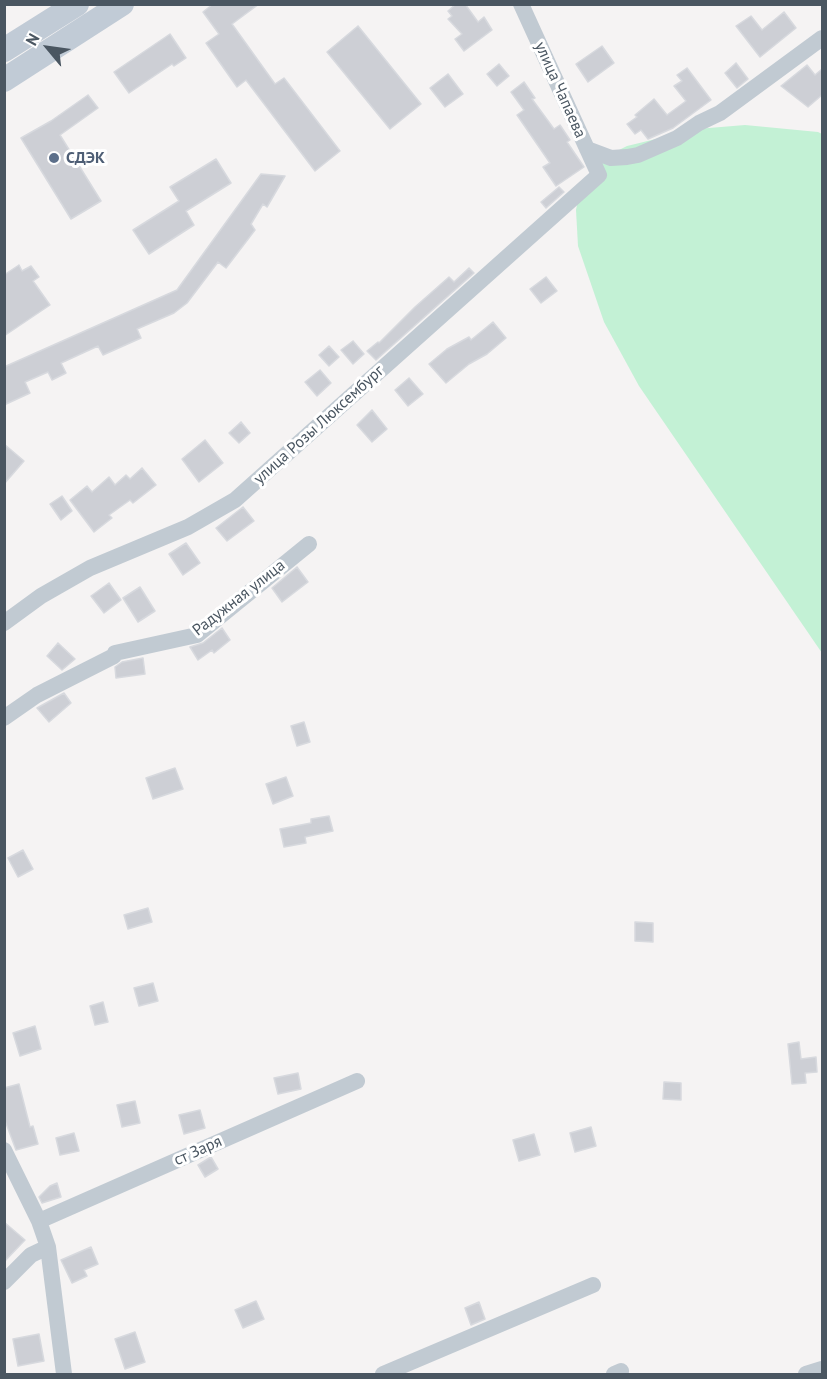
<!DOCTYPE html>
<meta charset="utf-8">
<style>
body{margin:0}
#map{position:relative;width:827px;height:1379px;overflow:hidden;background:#f5f3f3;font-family:"PT Sans",sans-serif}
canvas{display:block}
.frame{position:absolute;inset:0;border:6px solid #4a5661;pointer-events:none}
.north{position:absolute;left:18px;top:18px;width:60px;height:60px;-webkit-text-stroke:4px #fff;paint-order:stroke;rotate:299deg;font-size:16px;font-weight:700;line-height:24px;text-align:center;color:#4a5661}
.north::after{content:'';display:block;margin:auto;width:21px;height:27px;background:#4a5661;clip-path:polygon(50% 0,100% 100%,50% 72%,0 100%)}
</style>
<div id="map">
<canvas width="827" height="1379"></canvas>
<div class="frame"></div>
<div class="north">N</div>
</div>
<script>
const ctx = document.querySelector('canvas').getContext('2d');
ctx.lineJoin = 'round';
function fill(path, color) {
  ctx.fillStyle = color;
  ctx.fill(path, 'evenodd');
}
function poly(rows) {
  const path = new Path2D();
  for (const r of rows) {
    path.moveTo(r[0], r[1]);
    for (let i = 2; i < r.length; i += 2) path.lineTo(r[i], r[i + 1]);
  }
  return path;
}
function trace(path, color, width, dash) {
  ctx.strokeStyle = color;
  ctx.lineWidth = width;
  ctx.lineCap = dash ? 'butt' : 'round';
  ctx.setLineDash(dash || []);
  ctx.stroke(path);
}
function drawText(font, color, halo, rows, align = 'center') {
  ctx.font = font + ' "PT Sans",sans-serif';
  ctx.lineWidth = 6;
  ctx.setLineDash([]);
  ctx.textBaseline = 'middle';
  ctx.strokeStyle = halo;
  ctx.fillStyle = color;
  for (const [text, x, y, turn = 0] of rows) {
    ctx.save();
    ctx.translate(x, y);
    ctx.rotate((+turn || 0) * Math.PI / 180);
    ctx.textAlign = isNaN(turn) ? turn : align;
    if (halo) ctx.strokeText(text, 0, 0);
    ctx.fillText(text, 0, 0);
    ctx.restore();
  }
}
fill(poly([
 [745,125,818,132,822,134,822,653,639,386,604,322,578,246,576,210,580,191,601,159,627,146,697,129]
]), '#c3f1d5');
const building = poly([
 [213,4,259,4,232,24,275,84,284,78,340,151,315,171,246,80,237,87,206,43,219,34,203,12,213,4],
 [456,4,465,4,478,22,484,17,492,30,464,51,455,39,462,34,448,19,452,16,448,11,456,4],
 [784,12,796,28,760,57,736,26,751,16,762,30,784,12],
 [358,26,421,104,390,129,327,52,358,26],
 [170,34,186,58,174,66,172,64,129,93,114,72,170,34],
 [602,46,614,63,588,82,576,64,602,46],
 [736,63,748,79,737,88,725,73,736,63],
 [499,64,509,76,497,86,487,74,499,64],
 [807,65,815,75,822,69,822,95,808,107,781,86,807,65],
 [687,68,711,100,673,128,648,139,641,130,635,134,627,124,637,117,635,115,654,99,667,115,686,101,674,86,682,81,677,75,687,68],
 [448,74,463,94,445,107,430,88,448,74],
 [524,82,535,98,532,99,554,129,560,125,570,140,567,142,584,167,556,186,543,167,550,163,517,115,524,110,511,92,524,82],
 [88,95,98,108,60,135,101,201,71,219,21,138,51,121,88,95],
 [216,159,231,183,186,211,194,225,149,254,133,230,179,201,170,187,216,159],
 [261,174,285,176,267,207,263,204,251,224,255,230,226,268,218,262,187,303,174,313,137,329,141,338,103,355,98,346,61,363,66,373,52,380,48,372,25,382,30,393,4,405,4,367,177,290,261,174],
 [559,187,564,192,546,208,541,202,559,187],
 [19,265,22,271,31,266,39,277,33,281,50,305,4,336,4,275,19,265],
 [469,268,474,273,376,360,367,351,378,342,379,343,415,307,449,277,454,282,469,268],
 [546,277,557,291,541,303,530,289,546,277],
 [493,322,506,338,487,354,469,364,446,383,429,364,447,349,469,337,471,340,493,322],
 [353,341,364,354,353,364,341,350,353,341],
 [329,346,339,357,329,366,319,355,329,346],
 [320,370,331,383,317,396,305,382,320,370],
 [409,378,423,394,408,406,395,390,409,378],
 [372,410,387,429,372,442,357,425,372,410],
 [241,422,250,433,239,443,229,433,241,422],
 [205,440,223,463,199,482,182,459,205,440],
 [4,444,24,461,4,484,4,444],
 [142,468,156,485,133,503,130,500,109,515,112,518,94,532,70,500,87,486,92,492,109,477,115,485,126,475,130,479,142,468],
 [62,496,72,511,61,520,50,504,62,496],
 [243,507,254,521,227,541,216,528,243,507],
 [186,543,200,563,183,575,169,554,186,543],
 [297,567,308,582,282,602,272,588,297,567],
 [109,583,121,600,104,613,91,596,109,583],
 [140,587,155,611,138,622,123,598,140,587],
 [222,628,230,640,214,653,212,650,198,660,190,647,203,643,222,628],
 [58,643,75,659,62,670,47,656,58,643],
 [143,658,145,674,116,678,115,667,122,662,143,658],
 [64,693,71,703,49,722,37,708,64,693],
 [304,722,310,742,297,746,291,726,304,722],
 [175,768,183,789,153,799,146,778,175,768],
 [286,777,293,796,273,804,266,784,286,777],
 [329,816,333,831,305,837,306,843,284,847,280,829,311,823,311,819,329,816],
 [23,850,33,869,18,877,8,858,23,850],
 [148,908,152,922,128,929,124,915,148,908],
 [635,922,653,923,653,942,635,941,635,922],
 [153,983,158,1001,139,1006,134,988,153,983],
 [103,1002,108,1022,95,1025,90,1006,103,1002],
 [35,1026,41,1049,20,1056,13,1033,35,1026],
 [799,1042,801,1059,816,1057,817,1072,805,1073,806,1083,792,1084,788,1044,799,1042],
 [298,1073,301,1089,278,1094,274,1078,298,1073],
 [664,1082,681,1083,681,1100,663,1099,664,1082],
 [19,1084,30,1127,33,1126,38,1144,16,1150,4,1118,4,1088,19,1084],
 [135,1101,140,1123,122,1127,117,1105,135,1101],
 [200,1110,205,1128,184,1134,179,1115,200,1110],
 [591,1127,596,1146,575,1152,570,1133,591,1127],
 [74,1133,79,1151,60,1155,56,1138,74,1133],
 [534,1134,540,1155,519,1161,513,1140,534,1134],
 [211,1157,218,1169,205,1177,198,1165,211,1157],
 [57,1183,61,1197,42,1203,39,1197,50,1186,57,1183],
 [4,1222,25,1240,4,1262,4,1222],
 [91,1247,98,1264,84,1270,87,1276,72,1283,61,1260,91,1247],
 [256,1301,264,1319,243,1328,235,1310,256,1301],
 [479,1302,485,1319,471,1325,465,1308,479,1302],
 [135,1332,145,1362,125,1369,115,1339,135,1332],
 [39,1334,44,1361,18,1366,13,1339,39,1334]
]);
fill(building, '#cdcfd5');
trace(building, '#d7d9de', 1.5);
trace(poly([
 [587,149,611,158,627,157,638,155,677,138,699,123,720,113,822,38],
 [4,623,41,596,90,568,188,527,235,500,599,175,521,4],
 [4,718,37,695,114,656,115,653,197,635,309,544],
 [4,1150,39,1221,48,1247,64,1374],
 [39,1221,357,1081],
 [4,1282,31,1255,48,1247],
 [383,1374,593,1285],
 [614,1374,621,1371],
 [806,1374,822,1369]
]), '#c1cad2', 16);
trace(poly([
 [4,50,77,4],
 [4,80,122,4]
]), '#c1cbd6', 24);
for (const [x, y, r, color] of [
 [54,158,6,"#5c6f8a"]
]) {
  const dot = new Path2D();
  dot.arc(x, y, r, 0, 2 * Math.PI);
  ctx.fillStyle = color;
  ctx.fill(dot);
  trace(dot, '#fff', 2);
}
drawText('16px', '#4a5661', '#fff', [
 ["улица Чапаева",560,90,66],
 ["улица Розы Люксембург",319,425,-42],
 ["Радужная улица",239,598,-38],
 ["ст Заря",198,1151,-24]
]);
drawText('bold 16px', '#4e5e75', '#fff', [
 ["СДЭК",66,158]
], 'left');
</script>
